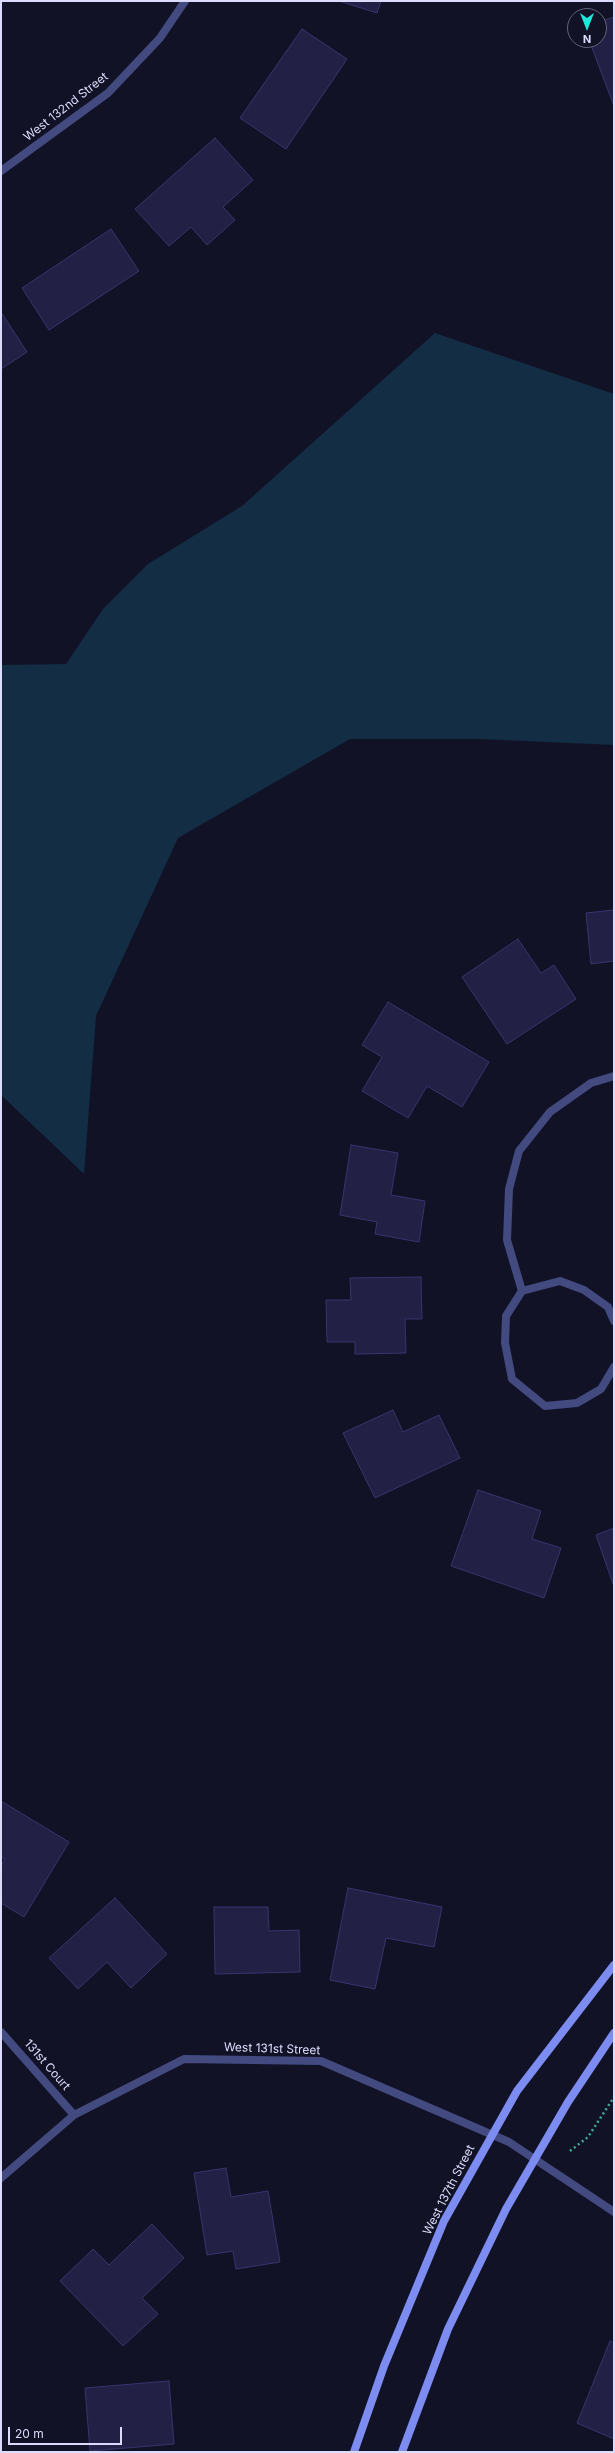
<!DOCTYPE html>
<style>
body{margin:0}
#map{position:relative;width:615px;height:2453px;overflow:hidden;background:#121226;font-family:Inter,sans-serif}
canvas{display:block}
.frame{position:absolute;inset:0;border:2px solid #dbdcfb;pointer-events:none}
.north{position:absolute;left:567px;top:8px;width:40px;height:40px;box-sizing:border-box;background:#121226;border:1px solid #62637b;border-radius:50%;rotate:180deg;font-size:11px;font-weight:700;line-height:16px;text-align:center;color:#dbdcfb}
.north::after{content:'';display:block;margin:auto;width:14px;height:18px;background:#1be7da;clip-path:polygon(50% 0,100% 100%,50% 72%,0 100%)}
.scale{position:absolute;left:8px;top:2427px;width:114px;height:18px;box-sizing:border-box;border:2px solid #dbdcfb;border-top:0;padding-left:5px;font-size:12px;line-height:14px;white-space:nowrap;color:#dbdcfb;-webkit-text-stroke:3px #121226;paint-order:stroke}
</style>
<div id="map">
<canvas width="615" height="2453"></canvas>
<div class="frame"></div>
<div class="north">N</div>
<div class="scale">20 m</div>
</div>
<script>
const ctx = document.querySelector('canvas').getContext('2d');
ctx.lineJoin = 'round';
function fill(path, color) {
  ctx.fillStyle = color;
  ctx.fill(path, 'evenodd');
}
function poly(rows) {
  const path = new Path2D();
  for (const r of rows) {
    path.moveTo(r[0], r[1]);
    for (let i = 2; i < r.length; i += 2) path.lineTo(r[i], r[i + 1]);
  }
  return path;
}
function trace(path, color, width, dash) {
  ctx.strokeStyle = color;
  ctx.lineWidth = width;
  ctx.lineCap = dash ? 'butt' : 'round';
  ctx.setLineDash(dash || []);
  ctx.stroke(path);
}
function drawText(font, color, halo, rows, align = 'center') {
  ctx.font = font + ' Inter,sans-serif';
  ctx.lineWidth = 3.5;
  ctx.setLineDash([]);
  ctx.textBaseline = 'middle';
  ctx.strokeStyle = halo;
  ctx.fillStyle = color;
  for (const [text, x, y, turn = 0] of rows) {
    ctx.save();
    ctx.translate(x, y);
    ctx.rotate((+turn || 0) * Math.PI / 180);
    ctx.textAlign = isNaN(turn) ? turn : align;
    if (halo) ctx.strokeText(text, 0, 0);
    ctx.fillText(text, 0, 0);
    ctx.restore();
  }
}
fill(poly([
 [435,333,614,394,614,745,480,739,350,739,178,838,96,1016,84,1174,1,1095,1,665,66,664,103,609,148,564,242,506]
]), '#122d44');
const building = poly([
 [339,1,381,1,377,13,339,1],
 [614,17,614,106,589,40,599,40,599,22,614,17],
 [302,29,347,59,286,149,240,118,302,29],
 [215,138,253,180,223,207,235,220,207,245,191,227,169,246,135,209,215,138],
 [111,229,139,271,49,330,22,288,111,229],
 [1,312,27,352,1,369,1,312],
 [614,910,614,961,591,964,586,913,614,910],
 [518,939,541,973,554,965,576,999,507,1044,462,977,518,939],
 [388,1002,489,1062,462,1107,427,1086,408,1118,362,1091,382,1057,362,1045,388,1002],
 [351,1145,398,1153,391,1195,425,1201,419,1242,375,1234,377,1222,340,1215,351,1145],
 [421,1277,422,1319,405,1319,406,1353,355,1354,355,1342,327,1342,326,1300,351,1300,350,1278,421,1277],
 [393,1410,403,1432,439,1415,460,1458,375,1498,343,1433,393,1410],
 [478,1490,541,1511,532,1539,561,1548,544,1598,451,1566,478,1490],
 [614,1528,614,1584,613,1584,596,1535,614,1528],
 [1,1801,69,1842,24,1917,1,1903,1,1866,5,1859,1,1857,1,1801],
 [348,1888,442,1907,434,1947,386,1938,375,1989,330,1980,348,1888],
 [115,1898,167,1954,131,1988,107,1962,78,1989,49,1958,115,1898],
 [214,1907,268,1907,269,1931,299,1930,300,1972,215,1974,214,1907],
 [226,2168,231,2197,268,2191,280,2262,236,2269,233,2251,207,2255,194,2173,226,2168],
 [152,2224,184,2258,142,2298,158,2314,123,2346,60,2281,93,2249,109,2265,152,2224],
 [610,2341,614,2343,614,2439,577,2423,610,2341],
 [169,2381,174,2444,90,2451,85,2388,169,2381]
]);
fill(building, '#222045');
trace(building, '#37356e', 1);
trace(poly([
 [570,2151,588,2137,614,2097]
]), '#3dad94', 2.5, [2, 3]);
trace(poly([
 [1,171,108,93,160,38,185,1],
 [522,1291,507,1240,509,1189,519,1151,550,1112,591,1083,614,1076],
 [614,1321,608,1307,584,1290,560,1281,522,1291,506,1316,505,1343,512,1379,545,1406,577,1403,601,1389,614,1367],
 [1,2032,74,2115],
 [1,2178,74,2115,184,2059,321,2061,509,2142,614,2212]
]), '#424a80', 8);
trace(poly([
 [354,2452,384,2366,444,2221,517,2091,614,1965],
 [402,2452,448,2329,506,2209,568,2102,614,2033]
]), '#7c8cf1', 8);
drawText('12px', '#dbdcfb', '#121226', [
 ["West 132nd Street",66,107,-38],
 ["West 131st Street",272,2049,2],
 ["131st Court",47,2065,49],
 ["West 137th Street",449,2190,-63]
]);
</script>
